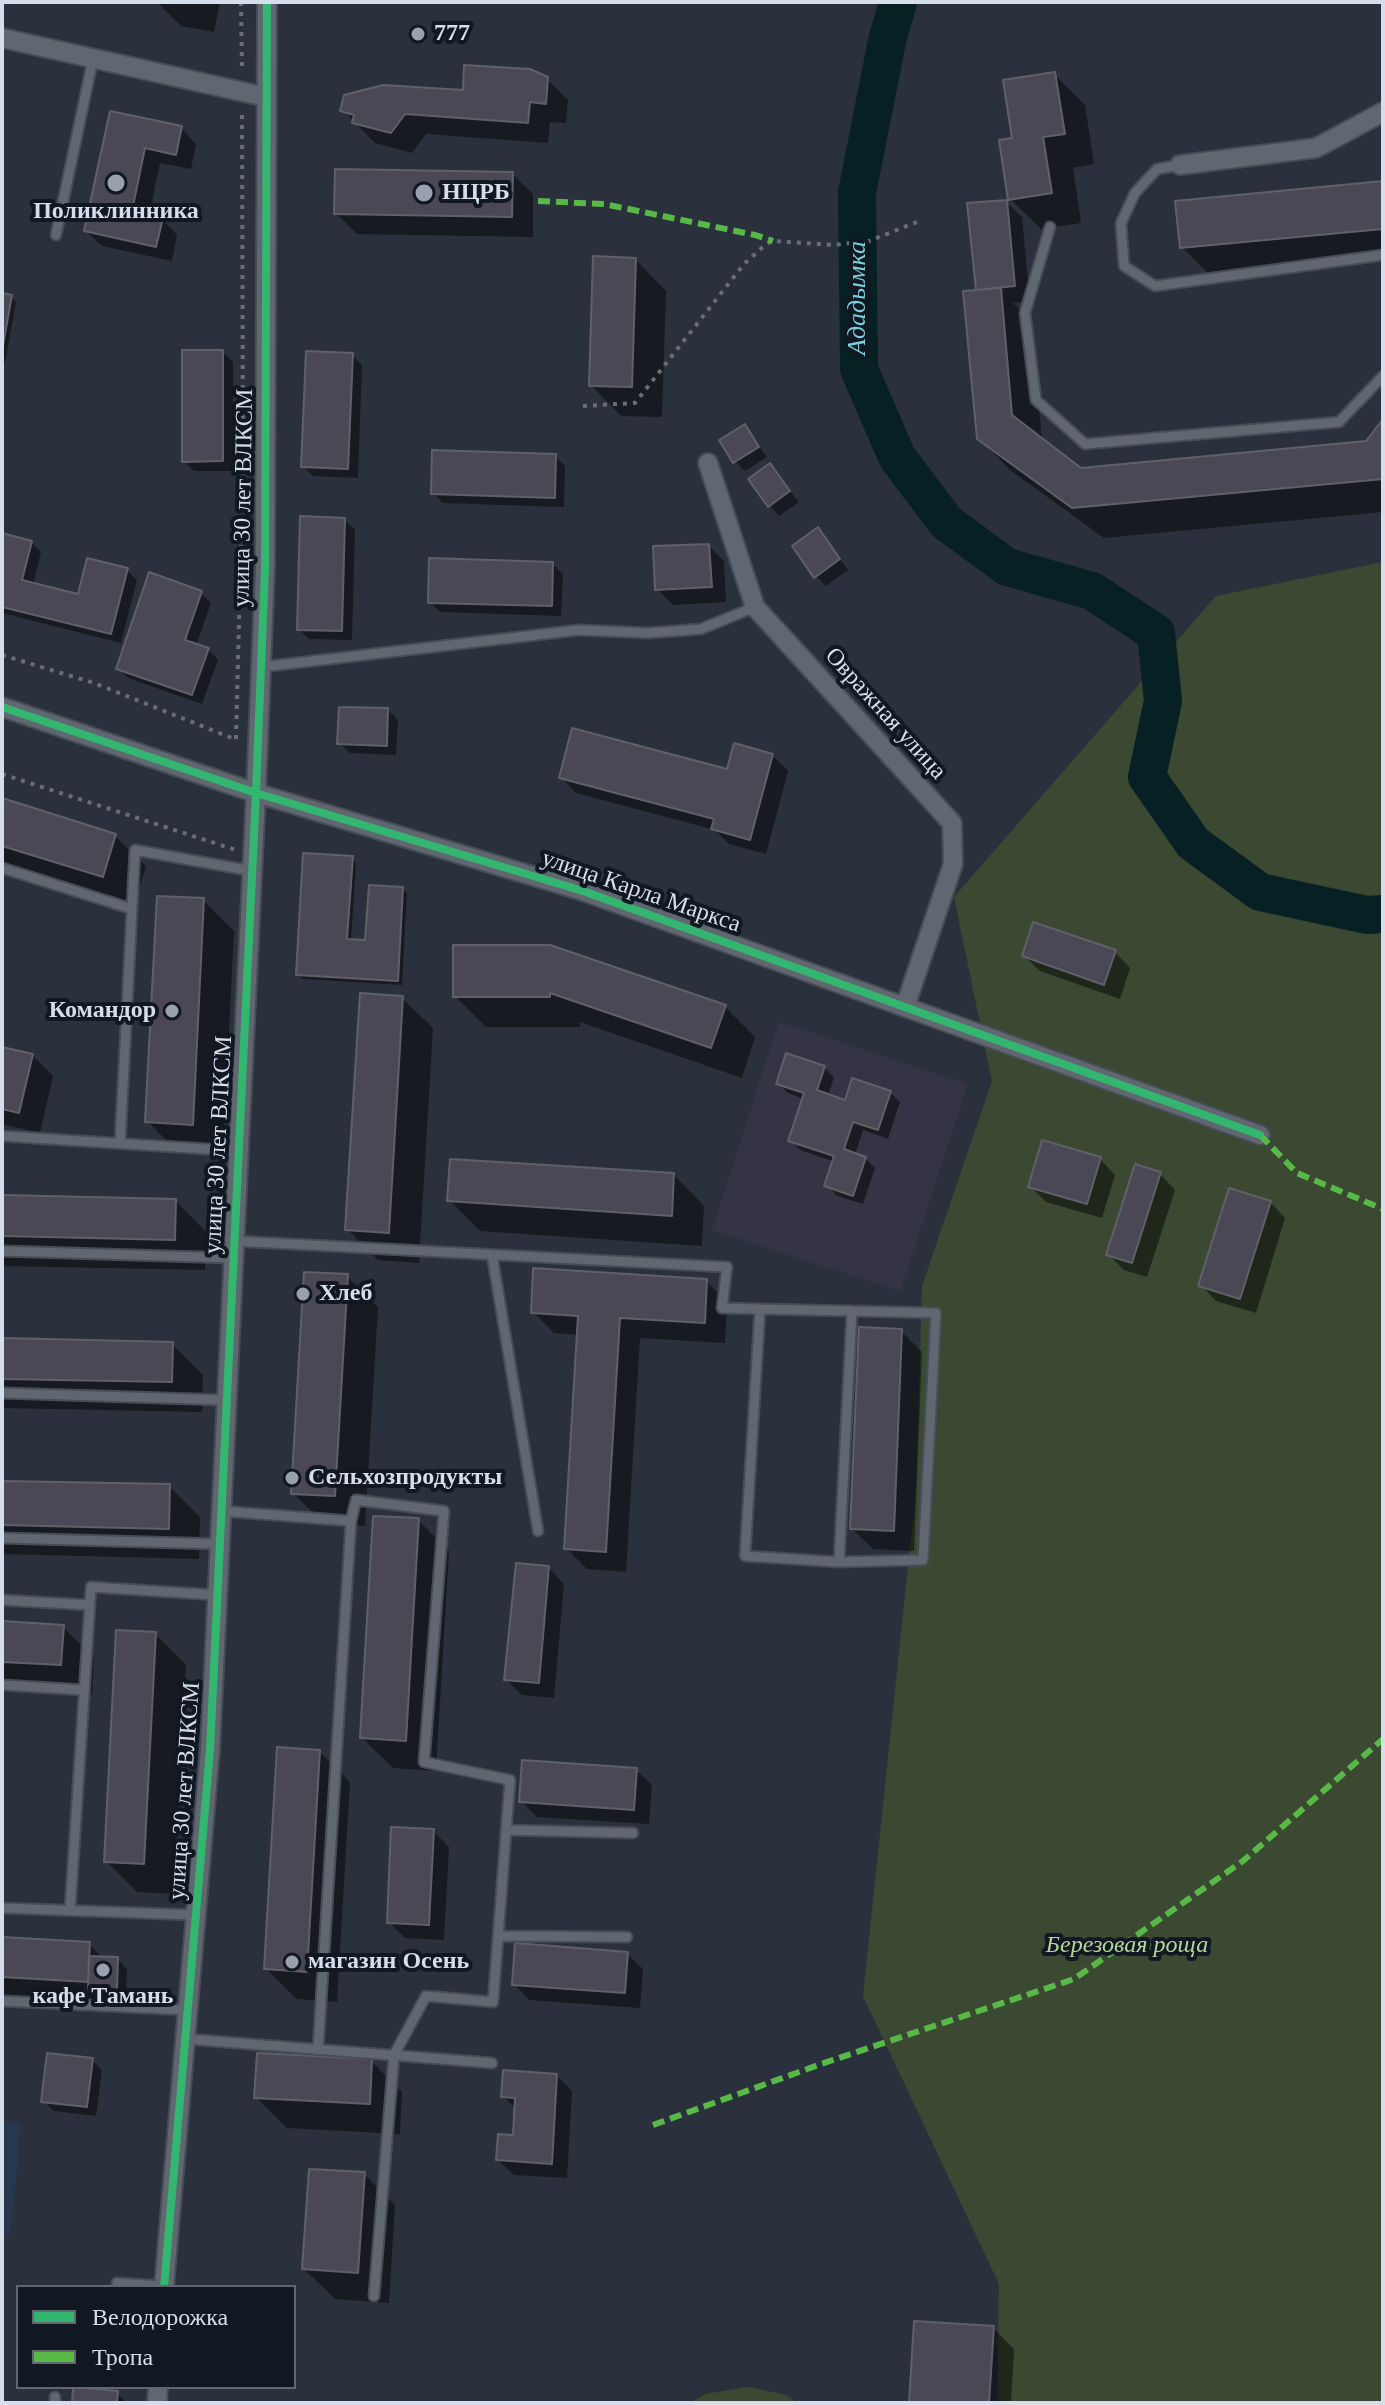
<!DOCTYPE html>
<meta charset="utf-8">
<style>
body{margin:0}
#map{position:relative;width:1385px;height:2405px;overflow:hidden;background:#2b313c;font-family:Georgia,serif}
canvas{display:block}
.frame{position:absolute;inset:0;border:4px solid #d6deeb;pointer-events:none}
.legend{position:absolute;left:16px;top:2285px;width:280px;height:104px;box-sizing:border-box;background:#121821;border:2px solid #606772;margin:0;padding:10px 14px;list-style:none;font-size:24px;color:#d6deeb}
.legend li{display:flex;align-items:center;gap:16px;height:40px}
.legend b{width:40px;border:2px solid #606772}
</style>
<div id="map">
<canvas width="1385" height="2405"></canvas>
<div class="frame"></div>
<ul class="legend">
<li><b style="height:10px;background:#33b770"></b>Велодорожка</li>
<li><b style="height:10px;background:#58b947"></b>Тропа</li>
</ul>
</div>
<script>
const ctx = document.querySelector('canvas').getContext('2d');
ctx.lineJoin = 'round';
function fill(path, color) {
  ctx.fillStyle = color;
  ctx.fill(path, 'evenodd');
}
function poly(rows) {
  const path = new Path2D();
  for (const r of rows) {
    path.moveTo(r[0], r[1]);
    for (let i = 2; i < r.length; i += 2) path.lineTo(r[i], r[i + 1]);
  }
  return path;
}
function trace(path, color, width, dash) {
  ctx.strokeStyle = color;
  ctx.lineWidth = width;
  ctx.lineCap = dash ? 'butt' : 'round';
  ctx.setLineDash(dash || []);
  ctx.stroke(path);
}
function drawText(font, color, halo, rows, align = 'center') {
  ctx.font = font + ' Georgia,serif';
  ctx.lineWidth = 8;
  ctx.setLineDash([]);
  ctx.textBaseline = 'middle';
  ctx.strokeStyle = halo;
  ctx.fillStyle = color;
  for (const [text, x, y, turn = 0] of rows) {
    ctx.save();
    ctx.translate(x, y);
    ctx.rotate((+turn || 0) * Math.PI / 180);
    ctx.textAlign = isNaN(turn) ? turn : align;
    if (halo) ctx.strokeText(text, 0, 0);
    ctx.fillText(text, 0, 0);
    ctx.restore();
  }
}
fill(poly([
 [2,2122,21,2123,11,2235,2,2234]
]), '#28364e');
fill(poly([
 [779,1022,968,1084,900,1291,712,1230]
]), '#353444');
fill(poly([
 [1383,562,1383,2403,997,2403,999,2284,863,1996,916,1490,922,1286,992,1081,954,897,1216,596],
 [748,2387,786,2395,797,2403,690,2403,705,2394]
]), '#3b4932');
fill(poly([
 [157,2,220,2,214,32,181,26],
 [1054,74,1085,105,1094,164,1073,168,1081,223,1041,229,1010,199,1014,140],
 [547,79,568,100,566,123,550,122,548,143,426,134,412,153,375,143,343,110],
 [111,114,181,128,196,144,191,169,160,163,149,217,162,219,177,235,172,261,102,246,86,231],
 [512,174,533,194,533,237,357,234,336,213],
 [1383,183,1383,261,1212,277,1182,247],
 [1006,202,1022,217,1030,301,1013,303,1031,320,1042,440,1080,470,1367,443,1383,422,1383,512,1104,538,1010,470,979,438,978,292,970,205],
 [636,260,666,291,662,417,621,416,591,385],
 [2,295,11,297,16,302,5,362,2,362],
 [223,352,233,362,233,471,194,471,184,461],
 [352,355,362,365,358,478,313,476,303,466],
 [744,427,767,457,745,471,735,461],
 [555,456,565,466,564,507,443,503,433,493],
 [769,465,799,502,779,516,770,506],
 [345,520,355,530,352,640,309,639,299,629],
 [818,530,848,570,826,586,816,576],
 [2,535,31,542,41,552,33,585,79,597,127,570,137,580,121,643,2,613],
 [709,546,724,561,726,602,673,605,657,589],
 [552,564,563,574,561,616,440,612,430,602],
 [201,593,211,603,196,646,208,649,218,660,202,704,128,678,118,668],
 [388,710,398,720,396,755,350,753,339,743],
 [772,755,788,771,766,854,729,844,715,830,576,793,561,777,728,772],
 [2,801,115,836,146,866,133,907,2,866],
 [352,858,356,863,351,941,367,942,403,889,407,893,402,985,302,979,298,974],
 [203,900,234,931,223,1154,178,1152,147,1121],
 [455,947,725,1007,755,1037,742,1078,580,1022,580,1027,486,1027,455,996],
 [1115,952,1130,968,1120,999,1040,971,1024,956],
 [402,998,433,1028,419,1263,378,1260,348,1230],
 [2,1049,32,1055,53,1076,40,1133,2,1124],
 [824,1067,834,1077,828,1096,846,1102,890,1092,900,1102,888,1139,863,1130,855,1155,865,1158,875,1168,863,1204,837,1196,827,1185,835,1162,800,1150,790,1140,804,1099,788,1093,778,1083],
 [1100,1159,1115,1175,1102,1218,1046,1202,1030,1186],
 [1160,1174,1175,1190,1147,1277,1124,1270,1108,1254],
 [674,1175,704,1206,702,1246,480,1231,449,1200],
 [2,1197,176,1201,206,1232,205,1270,2,1266],
 [1270,1202,1285,1218,1256,1313,1216,1301,1201,1285],
 [347,1276,378,1307,365,1526,324,1524,293,1493],
 [706,1281,727,1302,725,1343,640,1338,626,1572,587,1569,566,1548,579,1335,554,1333,533,1312],
 [901,1331,922,1352,914,1551,873,1549,852,1529],
 [2,1340,172,1344,203,1375,202,1412,2,1408],
 [2,1483,169,1486,200,1517,199,1559,2,1554],
 [418,1520,449,1551,436,1771,393,1768,362,1738],
 [549,1568,564,1584,554,1698,522,1695,506,1679],
 [2,1623,63,1627,94,1658,92,1695,2,1690],
 [155,1634,186,1665,174,1894,137,1892,106,1861],
 [320,1752,350,1782,337,2002,297,1999,266,1969],
 [636,1770,652,1785,649,1824,537,1817,521,1801],
 [433,1831,449,1847,444,1940,405,1938,389,1922],
 [2,1939,89,1944,104,1959,117,1959,127,1969,126,2000,119,1999,118,2012,2,2005],
 [627,1954,643,1969,640,2008,529,2000,514,1984],
 [92,2060,102,2070,96,2116,54,2111,44,2101],
 [371,2061,402,2092,400,2134,287,2128,256,2097],
 [557,2076,572,2091,567,2178,514,2175,498,2160,515,2137,516,2109,503,2096],
 [364,2174,395,2205,389,2303,335,2299,304,2269],
 [993,2328,1014,2349,1011,2403,911,2403],
 [117,2393,127,2403,74,2403]
]), '#0007');
trace(poly([
 [898,2,887,41,857,193,859,369,897,457,946,522,1007,567,1092,591,1156,633,1163,701,1147,777,1193,843,1260,892,1367,915,1383,914]
]), '#072024', 38);
const building = poly([
 [464,65,530,69,548,77,546,104,530,102,528,123,405,114,391,133,352,123,354,115,340,111,344,95,383,85,463,90,464,65],
 [1055,72,1065,134,1043,137,1052,193,1008,200,999,140,1012,138,1003,80,1055,72],
 [110,111,182,126,176,155,145,148,132,211,163,218,156,247,84,231,110,111],
 [335,169,513,172,512,217,334,214,335,169],
 [1383,181,1383,229,1180,248,1175,201,1383,181],
 [1007,200,1015,286,976,290,967,203,1007,200],
 [593,256,636,258,632,387,589,386,593,256],
 [1001,288,1012,415,1081,468,1366,441,1383,419,1383,479,1072,508,977,439,963,291,1001,288],
 [2,293,12,295,2,351,2,293],
 [182,350,223,350,223,461,182,462,182,350],
 [306,351,353,353,348,469,301,467,306,351],
 [745,424,759,447,733,463,719,440,745,424],
 [432,450,556,454,555,498,431,494,432,450],
 [770,463,790,491,768,507,748,479,770,463],
 [300,516,345,518,342,631,297,630,300,516],
 [818,527,840,559,814,578,792,546,818,527],
 [2,533,32,541,22,580,78,594,87,558,128,568,111,634,2,607,2,533],
 [709,544,712,587,655,590,653,546,709,544],
 [429,558,553,562,552,606,428,603,429,558],
 [149,572,202,591,185,640,209,648,192,695,116,669,149,572],
 [339,707,388,708,387,746,337,744,339,707],
 [572,728,727,769,734,743,773,754,750,840,711,829,714,819,559,778,572,728],
 [2,798,116,834,103,877,2,846,2,798],
 [303,853,353,856,347,939,365,940,369,885,403,887,398,981,296,975,303,853],
 [157,896,204,898,193,1125,145,1122,157,896],
 [1033,922,1116,950,1104,985,1022,956,1033,922],
 [453,945,550,945,726,1005,711,1048,550,993,550,997,453,997,453,945],
 [360,993,403,996,389,1233,345,1230,360,993],
 [2,1047,33,1054,19,1113,2,1109,2,1047],
 [786,1053,825,1066,817,1090,845,1100,852,1078,891,1091,878,1130,853,1122,844,1149,866,1157,853,1196,824,1186,834,1156,788,1141,804,1093,776,1084,786,1053],
 [1042,1140,1101,1157,1087,1204,1028,1187,1042,1140],
 [450,1159,674,1173,672,1216,447,1201,450,1159],
 [1135,1164,1161,1172,1132,1263,1106,1255,1135,1164],
 [1229,1188,1271,1201,1240,1299,1198,1286,1229,1188],
 [2,1195,176,1199,175,1240,2,1236,2,1195],
 [533,1268,707,1279,705,1323,620,1318,606,1552,564,1549,578,1316,531,1313,533,1268],
 [304,1272,348,1274,335,1496,291,1494,304,1272],
 [859,1327,902,1329,894,1531,850,1529,859,1327],
 [2,1338,173,1342,172,1382,2,1379,2,1338],
 [2,1481,170,1484,169,1529,2,1525,2,1481],
 [373,1516,419,1518,406,1741,360,1738,373,1516],
 [516,1563,549,1566,539,1683,504,1680,516,1563],
 [2,1621,64,1625,61,1665,2,1662,2,1621],
 [116,1630,156,1632,144,1864,104,1862,116,1630],
 [277,1747,320,1750,307,1972,264,1969,277,1747],
 [522,1760,637,1768,634,1810,519,1802,522,1760],
 [391,1827,434,1829,429,1925,387,1923,391,1827],
 [2,1937,90,1942,88,1982,2,1977,2,1937],
 [515,1943,628,1952,625,1993,512,1985,515,1943],
 [89,1956,118,1957,117,1991,88,1989,89,1956],
 [47,2053,93,2058,87,2107,41,2102,47,2053],
 [257,2053,372,2059,370,2104,254,2098,257,2053],
 [503,2070,557,2074,552,2164,496,2160,498,2134,513,2135,515,2098,501,2097,503,2070],
 [309,2169,365,2172,358,2273,302,2269,309,2169],
 [914,2321,994,2326,989,2403,909,2403,914,2321],
 [73,2387,118,2391,117,2403,72,2403,73,2387]
]);
fill(building, '#4a4854');
trace(building, '#606069', 2);
const service = poly([
 [1180,165,1157,169,1135,193,1121,223,1124,266,1155,286,1383,255],
 [1050,227,1025,313,1036,400,1085,444,1339,422,1383,376],
 [56,235,93,59],
 [261,667,579,630,648,633,701,629,755,607],
 [2,868,132,909],
 [2,1136,238,1151],
 [120,1143,135,850,252,871],
 [234,1241,727,1267,722,1308,760,1309],
 [2,1251,233,1258],
 [492,1255,538,1531],
 [2,1393,226,1400],
 [221,1511,351,1521,356,1500,444,1511,424,1762,510,1780,493,2002,426,1996,394,2055,374,2296],
 [2,1538,219,1544],
 [839,1562,923,1560,936,1313,852,1311,760,1309,745,1556,839,1562,852,1311],
 [2,1600,90,1605],
 [2,1685,84,1690],
 [506,1830,633,1833],
 [2,1908,196,1915],
 [70,1910,91,1587,217,1595],
 [498,1936,627,1937],
 [2,2001,188,2010],
 [186,2039,492,2063],
 [318,2050,351,1521],
 [117,2283,164,2286],
 [55,2403,55,2397]
]);
const minor = poly([
 [2,38,266,97],
 [1180,165,1316,148,1383,112],
 [708,463,755,607,952,823,953,864,905,1007],
 [2,707,256,793,583,891,1260,1135],
 [164,2287,210,1750,256,793,265,568,267,2],
 [157,2403,158,2387]
]);
trace(service, '#474d57', 13);
trace(minor, '#474d57', 22);
trace(poly([
 [241,2,242,71],
 [583,406,635,403,744,264,766,244,773,241,833,245,869,241,917,222],
 [2,655,94,683,237,740],
 [236,739,243,468,242,112],
 [2,774,236,850]
]), '#696e76', 4, [4, 6]);
trace(service, '#616770', 9);
trace(minor, '#616770', 18);
trace(poly([
 [538,201,604,204,755,235,773,241],
 [1260,1135,1297,1173,1383,1209],
 [653,2125,821,2064,1074,1979,1243,1861,1383,1739]
]), '#58b947', 6, [12, 6]);
trace(poly([
 [2,707,256,793,583,891,1260,1135],
 [164,2287,210,1750,256,793,265,568,267,2]
]), '#33b770', 8);
for (const [x, y, r, color] of [
 [418,34,8,"#9aa1ae"],
 [116,183,10,"#9aa1ae"],
 [424,193,10,"#9aa1ae"],
 [172,1011,8,"#9aa1ae"],
 [303,1294,8,"#9aa1ae"],
 [292,1478,8,"#9aa1ae"],
 [292,1962,8,"#9aa1ae"],
 [103,1970,8,"#9aa1ae"]
]) {
  const dot = new Path2D();
  dot.arc(x, y, r, 0, 2 * Math.PI);
  ctx.fillStyle = color;
  ctx.fill(dot);
  trace(dot, '#121821', 3);
}
drawText('bold 24px', '#d6deeb', '#121821', [
 ["777",434,34],
 ["НЦРБ",442,193],
 ["Поликлинника",116,212,"center"],
 ["Командор",156,1011,"right"],
 ["Хлеб",319,1294],
 ["Сельхозпродукты",308,1478],
 ["магазин Осень",308,1962],
 ["кафе Тамань",103,1997,"center"]
], 'left');
drawText('24px', '#d6deeb', '#121821', [
 ["улица 30 лет ВЛКСМ",244,498,-89],
 ["Овражная улица",885,714,48],
 ["улица Карла Маркса",641,892,19],
 ["улица 30 лет ВЛКСМ",219,1145,-87],
 ["улица 30 лет ВЛКСМ",185,1791,-86]
]);
drawText('italic 24px', '#b4d69b', '#121821', [
 ["Березовая роща",1127,1946]
]);
drawText('italic 26px', '#78cfde', '#121821', [
 ["Ададымка",858,298,-90]
]);
</script>
